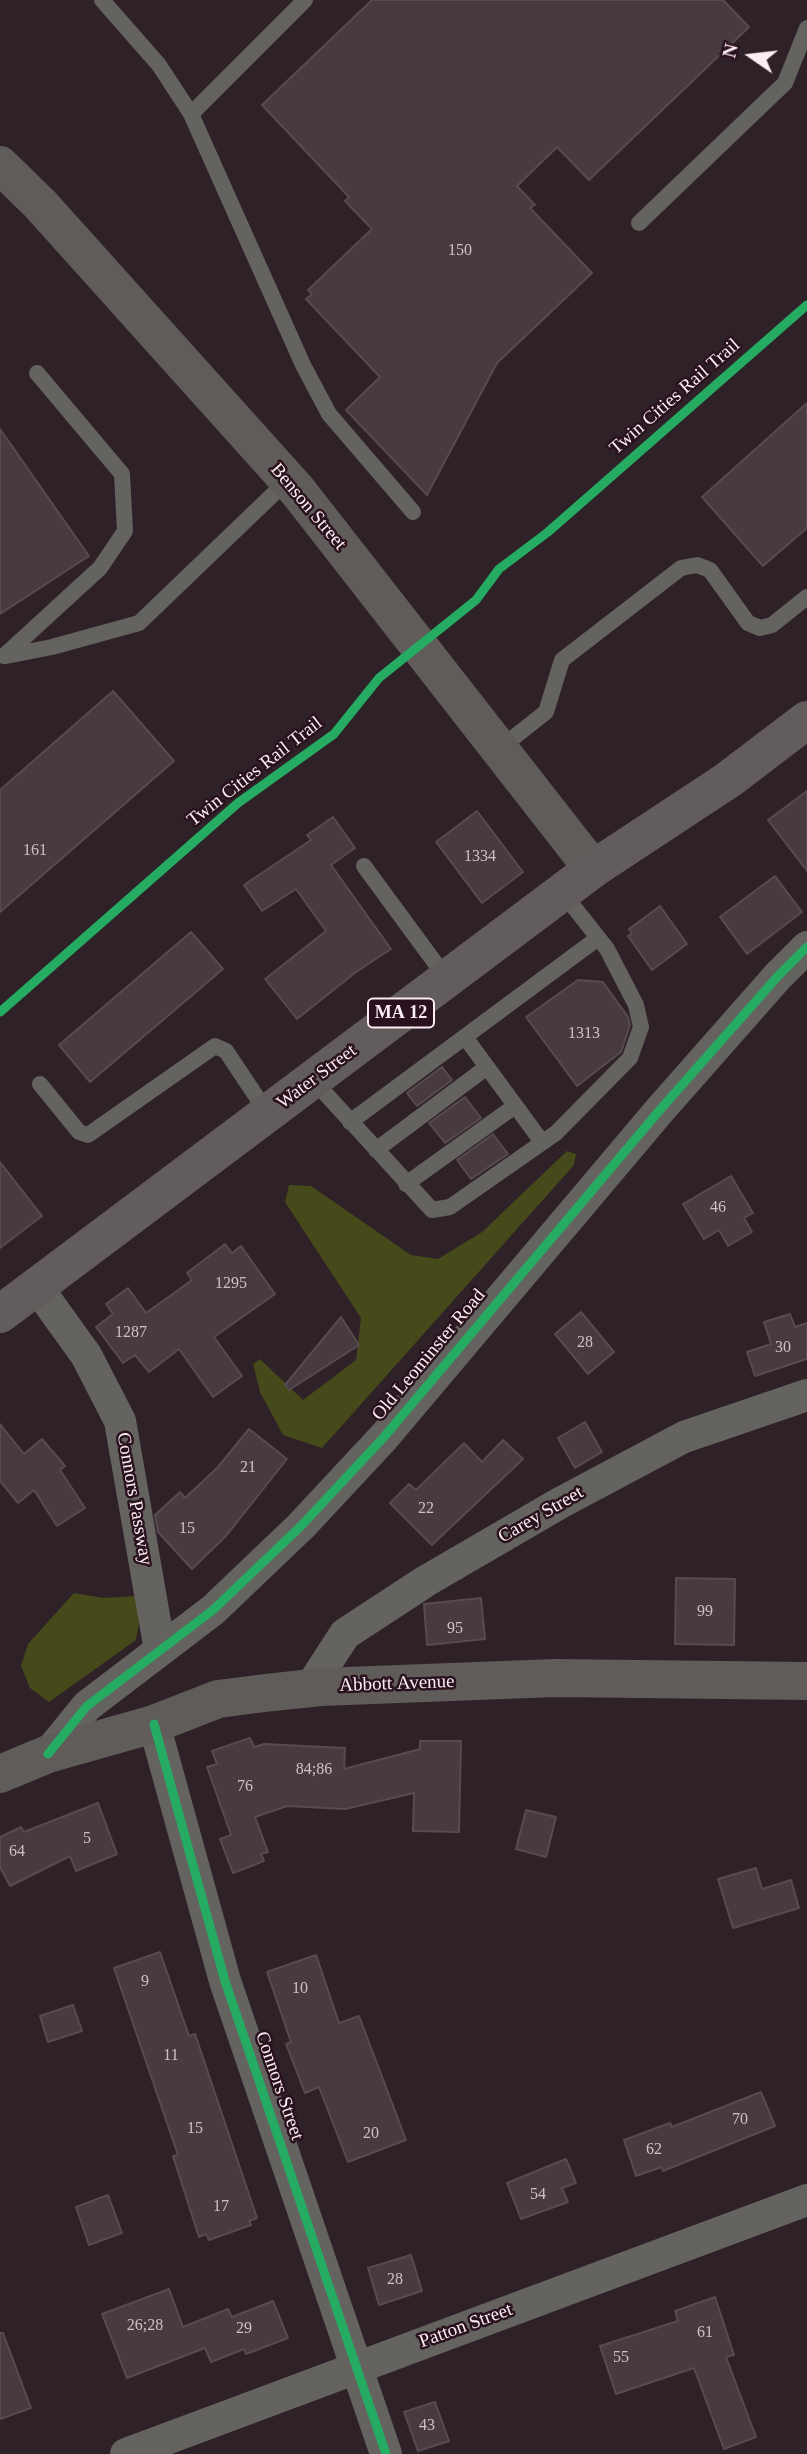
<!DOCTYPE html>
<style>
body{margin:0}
#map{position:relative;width:807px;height:2454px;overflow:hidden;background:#2e2127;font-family:"Times New Roman",serif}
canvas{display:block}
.north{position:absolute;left:716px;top:21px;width:70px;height:70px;-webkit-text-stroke:5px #29121d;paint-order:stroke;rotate:284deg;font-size:19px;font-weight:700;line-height:28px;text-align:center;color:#fcecf3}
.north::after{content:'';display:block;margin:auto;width:24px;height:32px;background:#fcecf3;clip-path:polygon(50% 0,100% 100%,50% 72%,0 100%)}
</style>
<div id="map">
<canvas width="807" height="2454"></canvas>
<div class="north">N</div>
</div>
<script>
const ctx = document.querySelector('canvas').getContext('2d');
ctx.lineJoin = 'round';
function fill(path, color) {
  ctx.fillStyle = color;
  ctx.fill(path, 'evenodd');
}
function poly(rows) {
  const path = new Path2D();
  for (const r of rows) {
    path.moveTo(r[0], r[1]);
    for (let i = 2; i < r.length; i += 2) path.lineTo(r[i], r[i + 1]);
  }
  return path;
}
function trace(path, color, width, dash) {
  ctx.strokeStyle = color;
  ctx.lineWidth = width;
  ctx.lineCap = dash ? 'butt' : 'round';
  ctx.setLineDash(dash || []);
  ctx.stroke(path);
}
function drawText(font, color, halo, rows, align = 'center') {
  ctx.font = font + ' "Times New Roman",serif';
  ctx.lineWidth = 5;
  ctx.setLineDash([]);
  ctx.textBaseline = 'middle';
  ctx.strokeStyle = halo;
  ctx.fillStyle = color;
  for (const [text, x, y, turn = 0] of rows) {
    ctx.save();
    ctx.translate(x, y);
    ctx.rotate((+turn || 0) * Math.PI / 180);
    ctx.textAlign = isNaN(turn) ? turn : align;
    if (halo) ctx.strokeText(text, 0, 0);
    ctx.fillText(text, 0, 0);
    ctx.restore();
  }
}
fill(poly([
 [567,1151,576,1154,574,1165,322,1448,283,1435,260,1392,253,1364,260,1359,303,1400,356,1360,361,1318,285,1202,289,1185,311,1186,411,1255,438,1259,482,1232],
 [74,1593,103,1598,136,1596,142,1604,136,1640,49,1702,30,1688,21,1666,28,1644]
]), '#464919');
const building = poly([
 [372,0,723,0,749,27,589,180,557,147,517,186,535,205,530,208,592,273,497,363,427,495,346,410,380,377,306,299,312,294,308,290,372,229,345,201,349,197,262,105,372,0],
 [807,403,807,528,763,566,702,497,807,403],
 [0,429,89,556,0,614,0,429],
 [113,691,174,761,0,912,0,790,113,691],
 [807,791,807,871,768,820,807,791],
 [477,811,523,872,482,903,436,842,477,811],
 [333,817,355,848,331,865,391,949,356,972,297,1019,265,979,326,931,296,889,262,911,244,885,311,840,307,835,333,817],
 [775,876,802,912,747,954,720,917,775,876],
 [660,906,687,944,652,970,628,936,632,933,629,929,660,906],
 [191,932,223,969,90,1082,59,1045,191,932],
 [578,980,603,982,628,1017,630,1025,621,1052,577,1086,526,1017,578,980],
 [442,1067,452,1080,417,1106,407,1093,442,1067],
 [465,1097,481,1118,445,1143,429,1123,465,1097],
 [493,1134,508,1154,471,1179,457,1160,493,1134],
 [0,1162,42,1216,0,1248,0,1162],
 [731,1176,753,1213,744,1218,752,1232,728,1246,719,1230,704,1239,683,1204,731,1176],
 [225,1244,232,1253,241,1246,275,1294,214,1337,242,1376,213,1397,179,1349,149,1372,135,1355,123,1363,96,1327,113,1314,106,1304,128,1288,146,1313,192,1280,187,1273,225,1244],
 [581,1312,614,1352,588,1374,555,1334,581,1312],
 [790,1314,795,1327,807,1323,807,1359,755,1376,747,1352,771,1344,764,1322,790,1314],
 [341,1317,359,1345,289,1390,285,1385,341,1317],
 [585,1422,602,1452,575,1468,558,1438,585,1422],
 [0,1424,24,1454,42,1439,65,1466,60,1470,85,1508,57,1526,34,1490,18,1503,0,1481,0,1424],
 [249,1429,287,1459,226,1536,192,1569,158,1532,155,1515,180,1492,185,1498,217,1468,249,1429],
 [503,1440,523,1459,432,1545,390,1503,409,1484,416,1490,464,1443,482,1462,503,1440],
 [676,1578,735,1579,734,1645,675,1644,676,1578],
 [481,1598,485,1639,427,1645,424,1604,481,1598],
 [250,1738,254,1747,264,1744,345,1748,344,1769,420,1749,420,1741,461,1741,459,1832,413,1831,414,1793,345,1809,287,1806,255,1817,268,1852,261,1854,264,1861,233,1873,220,1839,231,1835,207,1767,217,1764,212,1751,250,1738],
 [98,1803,117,1854,76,1871,70,1856,10,1886,0,1867,0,1837,21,1827,24,1832,98,1803],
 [526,1810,556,1817,546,1857,516,1849,526,1810],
 [756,1868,762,1889,791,1880,799,1908,733,1928,718,1879,756,1868],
 [160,1952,189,2036,195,2034,257,2218,249,2221,251,2225,209,2240,206,2234,199,2237,173,2156,178,2155,114,1968,160,1952],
 [316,1955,339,2023,359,2016,406,2140,348,2162,319,2087,305,2093,286,2044,291,2042,267,1972,316,1955],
 [73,2005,82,2031,48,2042,40,2016,73,2005],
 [761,2092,775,2126,663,2171,662,2167,636,2176,624,2140,670,2123,672,2127,761,2092],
 [566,2159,576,2183,562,2188,568,2202,521,2219,507,2183,566,2159],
 [108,2195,122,2233,89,2245,76,2207,108,2195],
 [411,2255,422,2291,379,2305,368,2268,411,2255],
 [169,2289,183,2327,228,2309,232,2317,273,2301,288,2338,246,2354,244,2349,211,2362,205,2348,127,2378,102,2314,169,2289],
 [715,2297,734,2355,726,2357,756,2437,724,2449,694,2368,616,2394,600,2346,678,2321,675,2311,715,2297],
 [0,2333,3,2333,31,2408,0,2419,0,2333],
 [435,2402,449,2441,418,2451,404,2412,435,2402]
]);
fill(building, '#473b40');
trace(building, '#574b51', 2);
trace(poly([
 [102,0,159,65,191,114,303,365,329,414,413,512],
 [191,114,305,0],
 [639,223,785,83,807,28],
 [4,656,100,568,125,531,122,474,37,373],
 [6,656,52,647,139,623,288,480],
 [499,749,546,712,562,660,681,568,697,565,710,570,748,623,760,628,772,625,807,597],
 [364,866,447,979],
 [465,1037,542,1142],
 [313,1080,432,1210,450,1207,556,1133,630,1058,641,1027,636,1005,607,949,562,892],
 [40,1084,79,1132,88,1135,215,1046,226,1051,268,1114],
 [350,1122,598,938],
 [376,1150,487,1067],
 [406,1184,515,1106]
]), '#646360', 16);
trace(poly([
 [37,1287,86,1355,120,1421,160,1650],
 [310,1688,345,1634,426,1581,560,1503,684,1437,807,1395],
 [154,1724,225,1981,386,2454],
 [48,1754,87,1706,213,1610,301,1526,384,1437,659,1111,778,976,807,947],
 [126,2454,807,2200]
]), '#646360', 32);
trace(poly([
 [0,165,40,204,297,490,593,869],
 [0,1774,48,1754,154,1724,218,1699,265,1693,321,1687,555,1678,807,1681]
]), '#605c5a', 38);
trace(poly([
 [0,1314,593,869,728,780,807,720]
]), '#625c5c', 38);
trace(poly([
 [0,1012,238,803,334,734,379,678,476,600,499,569,548,532,807,305],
 [154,1724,225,1981,386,2454],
 [48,1754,87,1706,213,1610,301,1526,384,1437,659,1111,778,976,807,947]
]), '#26ab63', 9);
drawText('16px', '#cfc0c6', null, [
 ["150",460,251],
 ["161",35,851],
 ["1334",480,857],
 ["1313",584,1034],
 ["46",718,1208],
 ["1295",231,1284],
 ["1287",131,1333],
 ["28",585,1343],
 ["30",783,1348],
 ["21",248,1468],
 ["22",426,1509],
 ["15",187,1529],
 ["99",705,1612],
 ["95",455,1629],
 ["84;86",314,1770],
 ["76",245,1787],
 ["5",87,1839],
 ["64",17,1852],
 ["9",145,1982],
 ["10",300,1989],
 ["11",171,2056],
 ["70",740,2120],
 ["15",195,2129],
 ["20",371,2134],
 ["62",654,2150],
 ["54",538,2195],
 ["17",221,2207],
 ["28",395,2280],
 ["26;28",145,2326],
 ["29",244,2329],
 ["61",705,2333],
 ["55",621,2358],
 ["43",427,2426]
]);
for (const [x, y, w] of [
 [401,1013,66]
]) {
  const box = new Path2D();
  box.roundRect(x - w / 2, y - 14.5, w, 29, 5);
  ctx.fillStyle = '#29121d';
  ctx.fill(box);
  trace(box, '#fcecf3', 2);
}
drawText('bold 18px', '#fcecf3', null, [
 ["MA 12",401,1013]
]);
drawText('19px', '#fcecf3', '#29121d', [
 ["Twin Cities Rail Trail",675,397,-41],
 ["Benson Street",308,507,50],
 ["Twin Cities Rail Trail",255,772,-38],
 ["Water Street",317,1077,-37],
 ["Old Leominster Road",429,1355,-50],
 ["Connors Passway",134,1499,80],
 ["Carey Street",541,1515,-30],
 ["Abbott Avenue",397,1684,-2],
 ["Connors Street",279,2086,71],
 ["Patton Street",466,2326,-20]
]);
</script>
